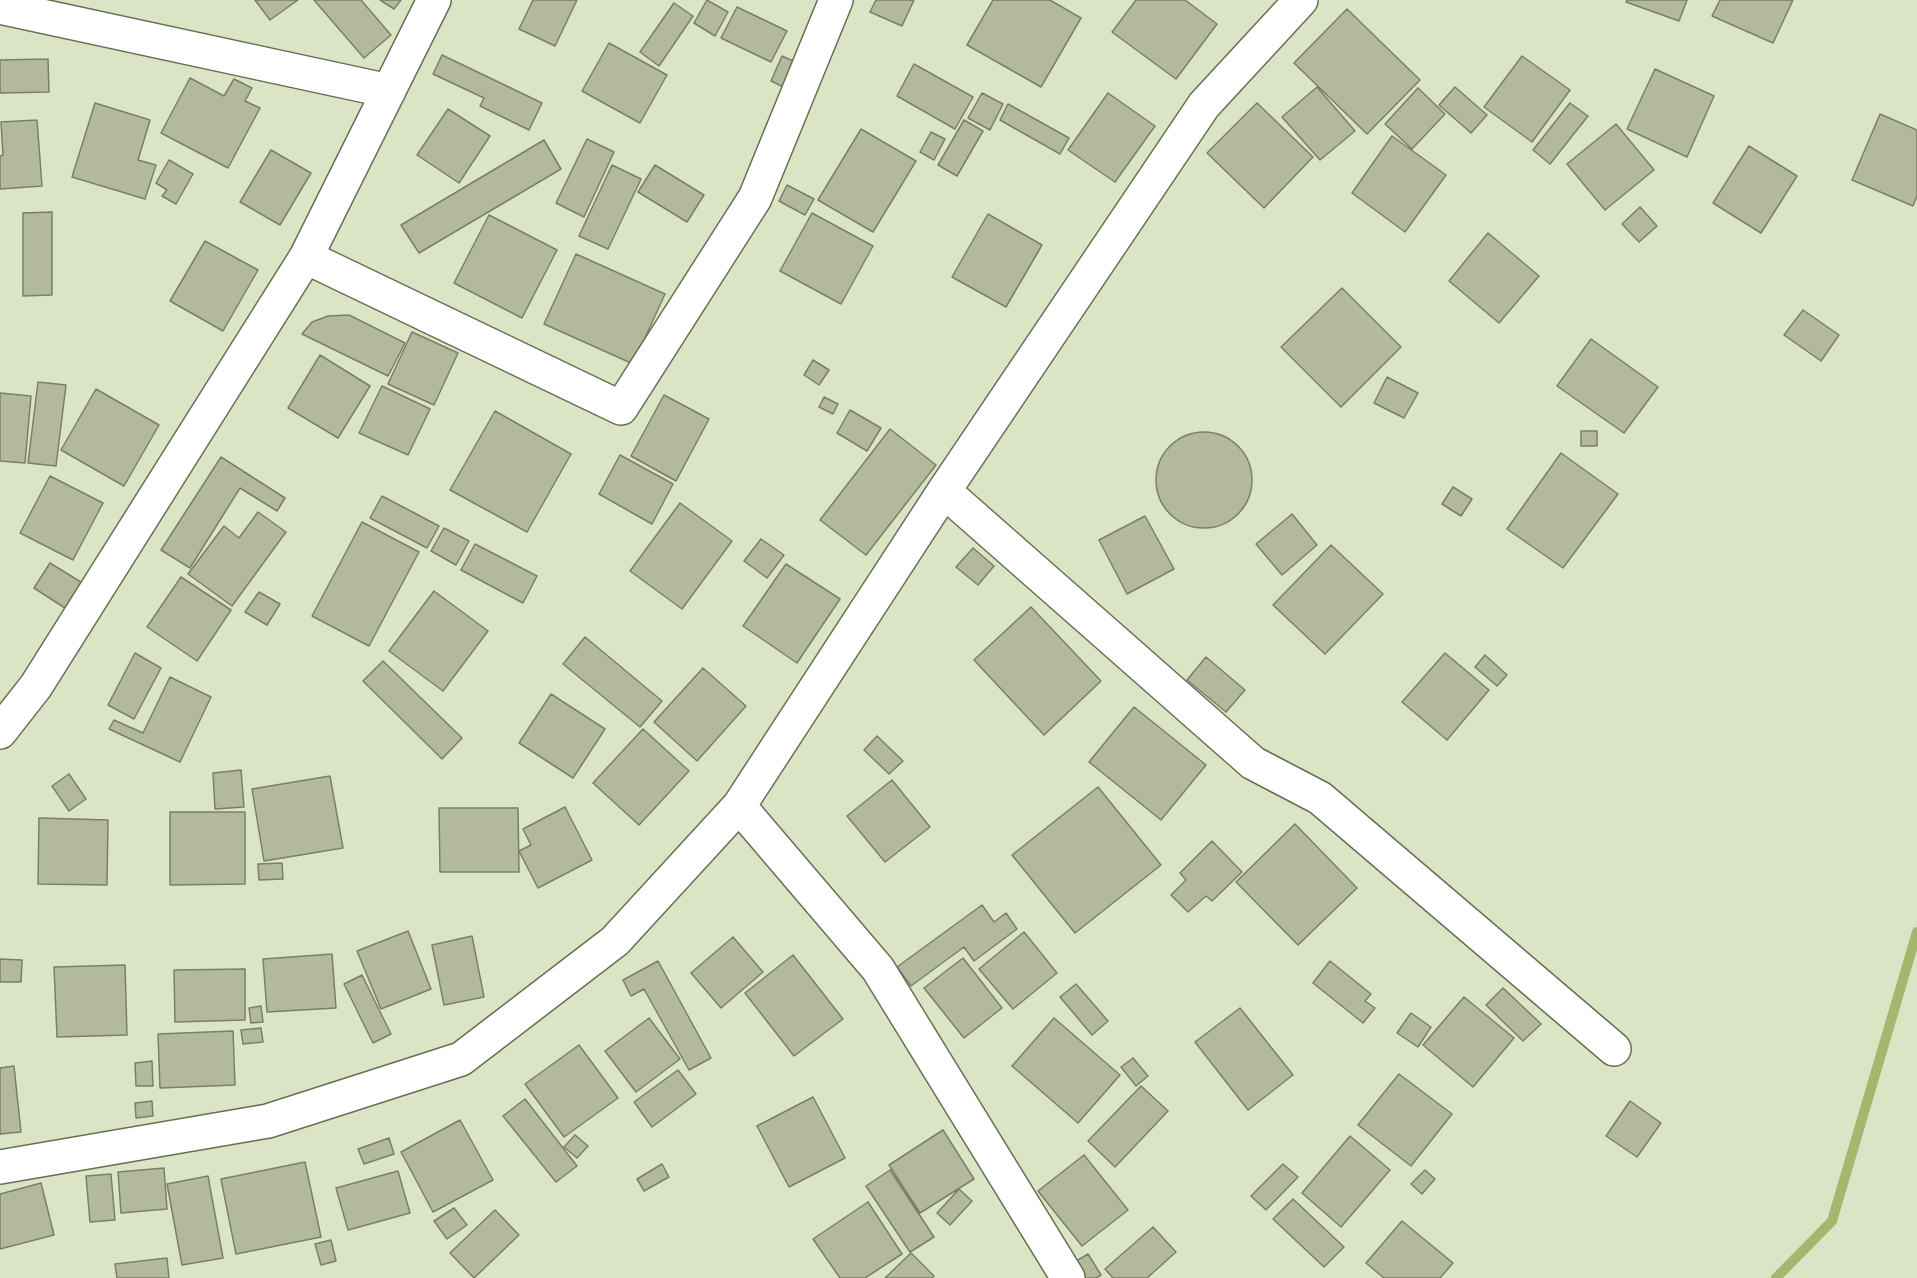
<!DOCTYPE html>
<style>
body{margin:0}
canvas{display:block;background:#dce4c6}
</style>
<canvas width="1917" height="1278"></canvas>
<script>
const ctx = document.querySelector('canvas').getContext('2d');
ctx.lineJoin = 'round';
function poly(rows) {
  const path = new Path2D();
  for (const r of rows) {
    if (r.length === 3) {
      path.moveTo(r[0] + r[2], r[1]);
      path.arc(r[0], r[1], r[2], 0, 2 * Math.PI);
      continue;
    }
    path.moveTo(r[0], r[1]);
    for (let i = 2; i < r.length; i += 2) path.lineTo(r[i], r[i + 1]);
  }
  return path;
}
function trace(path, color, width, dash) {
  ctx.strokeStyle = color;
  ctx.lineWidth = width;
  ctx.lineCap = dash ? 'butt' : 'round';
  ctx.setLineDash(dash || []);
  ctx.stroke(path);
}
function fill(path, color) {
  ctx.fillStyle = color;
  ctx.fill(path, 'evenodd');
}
trace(poly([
 [1776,1278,1832,1221,1917,932]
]), '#a7b66e', 10);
const building = poly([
 [255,0,298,0,270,20,255,0],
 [314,0,361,0,391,35,364,58,314,0],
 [380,0,401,0,394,9,380,0],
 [533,0,577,0,555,46,519,29,533,0],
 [707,0,728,12,715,36,694,23,707,0],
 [876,0,914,0,902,26,870,12,876,0],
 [993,0,1050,0,1081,18,1041,87,967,45,993,0],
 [1136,0,1185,0,1217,24,1176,79,1112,32,1136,0],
 [1627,0,1687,0,1679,21,1626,2,1627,0],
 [1720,0,1793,0,1773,43,1712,16,1720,0],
 [674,3,693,16,659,66,640,52,674,3],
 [737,7,787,31,771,62,721,38,737,7],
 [1347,9,1420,80,1367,134,1294,63,1347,9],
 [609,43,667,75,640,123,582,91,609,43],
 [442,55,542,103,529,130,480,106,484,98,433,74,442,55],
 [782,56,802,65,790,90,771,81,782,56],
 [1522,56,1570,90,1532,142,1484,107,1522,56],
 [48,59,49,92,0,93,0,60,48,59],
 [914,64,973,97,955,129,897,96,914,64],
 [1655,69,1714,96,1687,157,1627,129,1655,69],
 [190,78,224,96,234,79,252,88,245,101,260,108,228,168,161,133,190,78],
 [1317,87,1355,131,1320,160,1282,117,1317,87],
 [1455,87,1487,115,1471,133,1439,105,1455,87],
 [1418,88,1445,114,1412,149,1385,124,1418,88],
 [982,93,1003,104,990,130,968,118,982,93],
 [1108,93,1155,126,1115,182,1068,150,1108,93],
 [95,103,150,120,138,160,156,165,145,199,72,177,95,103],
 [1257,103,1313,157,1264,208,1207,153,1257,103],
 [1570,103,1588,116,1550,164,1533,150,1570,103],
 [1008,104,1069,138,1060,154,1000,120,1008,104],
 [448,109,490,136,459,183,417,155,448,109],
 [1880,114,1917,130,1917,196,1913,206,1852,180,1880,114],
 [37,120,42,186,0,189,0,156,3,155,1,122,37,120],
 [964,120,983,131,957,176,938,165,964,120],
 [1616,124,1654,170,1605,210,1567,164,1616,124],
 [861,129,916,161,873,232,818,200,861,129],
 [931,132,945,139,934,160,920,152,931,132],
 [1392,136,1446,175,1405,232,1352,193,1392,136],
 [587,139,614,152,584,217,556,203,587,139],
 [544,140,561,169,419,253,401,225,544,140],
 [1749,146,1797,176,1761,233,1713,203,1749,146],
 [271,150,311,173,280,225,240,202,271,150],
 [169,160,193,174,176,204,162,196,167,190,156,183,169,160],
 [612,165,641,179,608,249,579,236,612,165],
 [655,165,704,195,687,222,638,192,655,165],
 [787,185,814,199,805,215,779,201,787,185],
 [1640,207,1657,226,1639,242,1622,224,1640,207],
 [52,212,52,295,23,296,23,213,52,212],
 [812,213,873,246,841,304,780,271,812,213],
 [988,214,1042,245,1006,307,952,277,988,214],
 [489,215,557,250,522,318,454,283,489,215],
 [1488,233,1539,276,1499,323,1449,281,1488,233],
 [205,241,258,270,223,331,170,301,205,241],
 [576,254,665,294,633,364,544,324,576,254],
 [1342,288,1401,347,1341,407,1281,347,1342,288],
 [1803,310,1839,335,1821,361,1784,335,1803,310],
 [349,315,405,343,388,376,302,334,312,322,328,316,349,315],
 [412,332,458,353,434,405,388,384,412,332],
 [1591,339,1658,387,1624,433,1557,386,1591,339],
 [320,355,370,386,338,438,288,408,320,355],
 [813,360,829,370,819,385,804,375,813,360],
 [1387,377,1418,393,1404,418,1374,403,1387,377],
 [38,382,66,385,56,466,28,463,38,382],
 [382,386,430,409,408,455,359,433,382,386],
 [96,389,159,425,124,486,61,450,96,389],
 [0,393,31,396,25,463,0,461,0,393],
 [664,395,709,419,676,481,631,456,664,395],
 [824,397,838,404,833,414,819,407,824,397],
 [850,410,881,428,867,451,837,433,850,410],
 [495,411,571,454,527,532,450,490,495,411],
 [890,429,936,465,866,555,820,520,890,429],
 [1581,431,1597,431,1597,446,1581,446,1581,431],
 [1204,480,48],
 [1561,453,1618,494,1563,568,1507,529,1561,453],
 [620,455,673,484,652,524,599,494,620,455],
 [221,457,285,498,277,511,240,488,190,568,161,550,221,457],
 [50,476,103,503,73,560,20,533,50,476],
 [1453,487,1472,499,1461,516,1442,504,1453,487],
 [382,496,439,526,427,548,370,518,382,496],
 [680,503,732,541,682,609,630,571,680,503],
 [258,512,286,532,232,606,188,574,224,526,239,538,258,512],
 [1292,514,1317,545,1282,575,1256,544,1292,514],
 [1145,516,1174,569,1127,594,1099,540,1145,516],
 [362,522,419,552,369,646,312,616,362,522],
 [444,528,469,541,456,565,431,551,444,528],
 [761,539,784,555,767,578,744,561,761,539],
 [475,544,537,576,523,603,461,570,475,544],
 [1331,545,1383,594,1325,654,1273,605,1331,545],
 [973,548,994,566,978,585,956,567,973,548],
 [50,563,84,584,68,610,34,588,50,563],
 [786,564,840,599,797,663,743,626,786,564],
 [181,577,231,610,197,661,147,627,181,577],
 [434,591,488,631,443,691,389,651,434,591],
 [259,592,280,604,267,625,245,612,259,592],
 [1031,607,1101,681,1044,735,974,660,1031,607],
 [585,637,662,701,640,727,563,664,585,637],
 [135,653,161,668,134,719,108,705,135,653],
 [1445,653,1489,690,1447,740,1402,702,1445,653],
 [1485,655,1507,675,1497,686,1475,667,1485,655],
 [1206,657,1245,690,1226,712,1187,680,1206,657],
 [383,661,462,738,442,759,363,681,383,661],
 [703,668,746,706,697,761,654,722,703,668],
 [170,677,211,697,180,762,109,729,114,720,143,733,170,677],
 [551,694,605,729,573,778,519,743,551,694],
 [1134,707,1206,765,1161,820,1089,762,1134,707],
 [643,729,689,771,639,825,593,783,643,729],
 [877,736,903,761,889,774,864,750,877,736],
 [241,770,244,807,215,809,213,773,241,770],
 [69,774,86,799,69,811,52,786,69,774],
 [330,776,343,848,264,861,252,789,330,776],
 [892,780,930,827,885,862,847,816,892,780],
 [1098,787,1161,865,1075,933,1012,855,1098,787],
 [565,807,592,860,538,888,519,851,531,845,523,829,565,807],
 [439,808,518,808,519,872,440,872,439,808],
 [170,812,245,812,245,884,170,885,170,812],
 [39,818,108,820,107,885,38,884,39,818],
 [1295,824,1357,888,1298,945,1236,882,1295,824],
 [1212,841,1242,872,1212,901,1206,896,1188,912,1171,895,1186,880,1180,873,1212,841],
 [282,863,283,879,259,880,258,864,282,863],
 [982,905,994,922,1006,913,1017,929,974,961,964,947,911,986,897,967,982,905],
 [408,931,431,989,381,1009,357,951,408,931],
 [1024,932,1057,973,1013,1009,979,969,1024,932],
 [472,936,484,997,444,1005,432,945,472,936],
 [733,937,763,972,721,1008,691,973,733,937],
 [332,954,336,1008,267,1012,263,959,332,954],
 [793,955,843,1019,794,1056,745,993,793,955],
 [963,958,1002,1008,964,1038,924,988,963,958],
 [0,959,22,960,21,982,0,982,0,959],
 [658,961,711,1058,689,1070,644,989,631,996,623,980,658,961],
 [1330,961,1371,994,1365,1001,1375,1008,1363,1023,1313,983,1330,961],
 [125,965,127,1035,57,1037,54,967,125,965],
 [245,969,245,1020,175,1022,174,970,245,969],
 [362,975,391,1034,373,1043,344,984,362,975],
 [1076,984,1108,1021,1092,1035,1060,997,1076,984],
 [1503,988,1541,1024,1523,1041,1486,1005,1503,988],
 [1464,997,1514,1038,1473,1087,1423,1045,1464,997],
 [261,1006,263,1022,251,1023,249,1008,261,1006],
 [1240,1008,1293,1075,1248,1110,1195,1042,1240,1008],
 [1411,1013,1431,1027,1418,1047,1397,1033,1411,1013],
 [649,1018,680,1059,636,1092,605,1051,649,1018],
 [1054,1018,1120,1075,1078,1123,1012,1066,1054,1018],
 [261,1028,263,1042,243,1044,241,1030,261,1028],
 [233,1031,235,1085,160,1088,158,1034,233,1031],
 [579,1045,618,1098,564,1137,525,1084,579,1045],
 [1133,1058,1148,1076,1136,1086,1121,1067,1133,1058],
 [152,1061,153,1086,136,1086,135,1063,152,1061],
 [14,1066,21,1132,0,1134,0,1068,14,1066],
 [678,1070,696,1094,652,1127,634,1102,678,1070],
 [1399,1074,1452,1114,1411,1166,1358,1125,1399,1074],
 [1141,1086,1168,1111,1115,1167,1088,1141,1141,1086],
 [813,1097,845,1158,789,1187,757,1126,813,1097],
 [525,1099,577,1166,556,1182,503,1116,525,1099],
 [152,1101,153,1116,136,1118,135,1103,152,1101],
 [1630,1101,1661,1123,1637,1157,1606,1136,1630,1101],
 [460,1120,493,1180,433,1212,401,1152,460,1120],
 [943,1130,974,1179,920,1213,889,1165,943,1130],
 [575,1135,588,1146,577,1158,564,1147,575,1135],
 [1350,1136,1390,1170,1341,1227,1302,1193,1350,1136],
 [389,1138,394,1154,364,1164,358,1149,389,1138],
 [1084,1155,1128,1210,1082,1246,1038,1191,1084,1155],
 [305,1162,321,1237,236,1254,221,1179,305,1162],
 [662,1164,669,1177,644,1191,637,1179,662,1164],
 [1283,1164,1298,1177,1266,1210,1251,1196,1283,1164],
 [164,1168,167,1209,121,1213,118,1172,164,1168],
 [890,1170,934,1237,910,1252,866,1186,890,1170],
 [1425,1170,1435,1179,1422,1194,1411,1184,1425,1170],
 [398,1171,410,1213,348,1230,336,1188,398,1171],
 [111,1174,115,1220,90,1222,86,1176,111,1174],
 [208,1176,223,1258,182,1265,167,1184,208,1176],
 [41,1183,54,1235,0,1249,0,1194,41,1183],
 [959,1189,972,1201,950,1225,937,1213,959,1189],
 [1293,1199,1344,1247,1324,1267,1273,1219,1293,1199],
 [868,1202,902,1254,865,1278,840,1278,813,1239,868,1202],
 [454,1208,467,1225,447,1239,434,1221,454,1208],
 [495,1210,519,1235,474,1278,450,1253,495,1210],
 [1402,1221,1453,1263,1440,1278,1384,1278,1366,1263,1402,1221],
 [1153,1227,1176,1252,1147,1278,1113,1278,1105,1269,1153,1227],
 [331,1240,336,1261,321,1265,315,1244,331,1240],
 [911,1253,934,1276,932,1278,885,1278,911,1253],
 [1088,1254,1101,1275,1096,1278,1082,1278,1073,1263,1088,1254],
 [167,1258,169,1278,117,1278,115,1264,167,1258]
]);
fill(building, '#b2b99d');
trace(building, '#7a8065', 1.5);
const minor = poly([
 [0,7,389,91],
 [306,257,621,408,755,198,836,0],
 [944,491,1253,763,1320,798,1614,1049],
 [0,732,36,686,306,257,434,0],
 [739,806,878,969,1068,1278],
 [0,1167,268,1121,461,1059,615,941,739,806,944,491,1204,105,1301,0]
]);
trace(minor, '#686e54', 36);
trace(minor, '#fff', 33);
</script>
